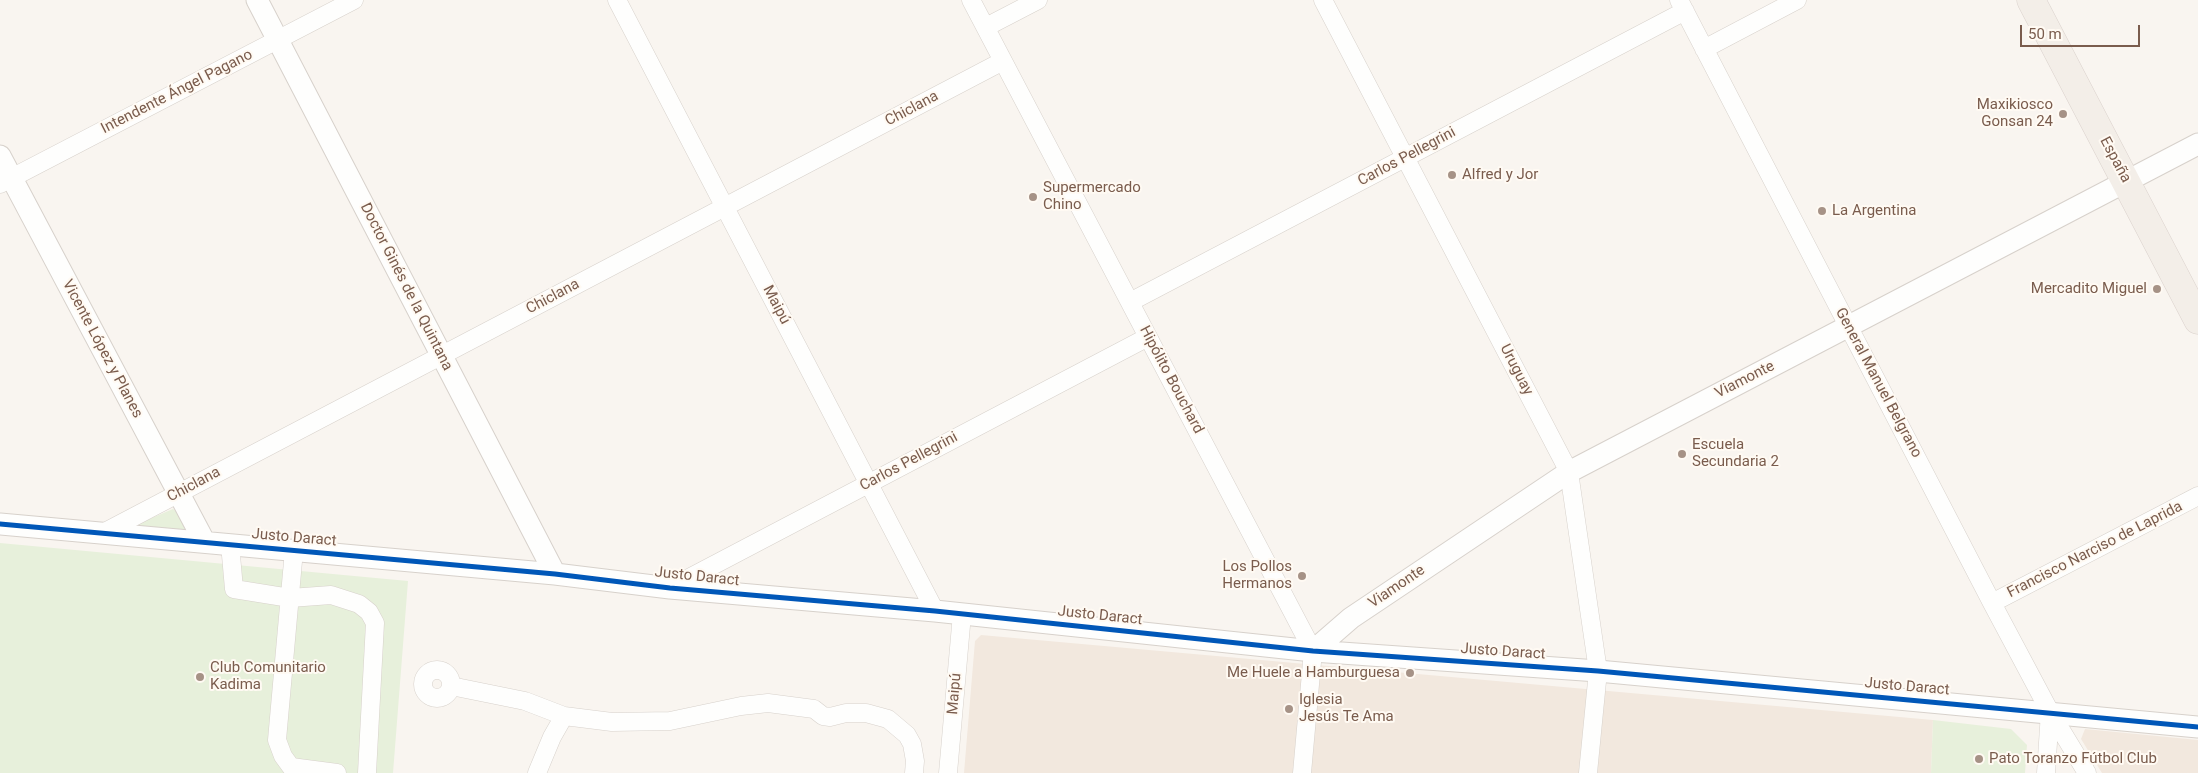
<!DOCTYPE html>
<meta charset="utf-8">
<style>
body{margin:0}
#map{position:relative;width:2198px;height:773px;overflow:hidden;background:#f9f5f0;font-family:Roboto,sans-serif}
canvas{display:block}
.scale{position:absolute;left:2020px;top:25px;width:120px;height:22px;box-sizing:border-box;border:2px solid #7a5c4d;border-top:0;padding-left:6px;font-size:15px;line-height:18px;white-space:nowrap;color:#7a5c4d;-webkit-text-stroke:4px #fffaf3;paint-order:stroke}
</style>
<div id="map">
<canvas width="2198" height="773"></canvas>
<div class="scale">50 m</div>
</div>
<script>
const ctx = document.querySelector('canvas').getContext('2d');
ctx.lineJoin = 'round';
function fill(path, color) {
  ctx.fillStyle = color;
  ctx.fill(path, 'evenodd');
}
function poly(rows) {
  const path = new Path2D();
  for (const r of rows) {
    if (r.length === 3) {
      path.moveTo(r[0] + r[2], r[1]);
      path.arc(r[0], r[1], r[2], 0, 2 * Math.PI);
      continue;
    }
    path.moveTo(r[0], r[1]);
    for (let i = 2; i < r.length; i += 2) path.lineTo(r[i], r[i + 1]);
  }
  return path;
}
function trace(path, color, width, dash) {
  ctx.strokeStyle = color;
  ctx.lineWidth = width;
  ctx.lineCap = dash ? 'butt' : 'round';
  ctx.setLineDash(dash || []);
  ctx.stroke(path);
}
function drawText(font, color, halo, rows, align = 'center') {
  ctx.font = font + ' Roboto,sans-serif';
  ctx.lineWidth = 4;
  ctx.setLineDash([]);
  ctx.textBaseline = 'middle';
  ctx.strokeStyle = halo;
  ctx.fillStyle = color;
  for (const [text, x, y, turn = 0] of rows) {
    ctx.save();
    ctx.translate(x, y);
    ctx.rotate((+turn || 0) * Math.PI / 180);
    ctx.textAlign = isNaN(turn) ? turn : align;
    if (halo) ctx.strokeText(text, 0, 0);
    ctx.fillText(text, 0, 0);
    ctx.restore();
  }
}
fill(poly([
 [981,635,1933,720,1931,773,964,773,975,641],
 [2085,729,2198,740,2198,773,2102,773,2081,739]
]), '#f2e8de');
fill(poly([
 [173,509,177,512,187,533,135,528,135,525],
 [0,543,408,581,393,773,0,773],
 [1933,720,2011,729,2027,745,2025,773,1931,773]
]), '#e7f0db');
const minor = poly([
 [617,0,935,611],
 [971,0,1313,651,1302,773],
 [1323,0,1569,472,1598,671,1588,773],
 [1679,0,1992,603,2050,712,2087,773],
 [986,27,1038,0],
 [1704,49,1797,0],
 [0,184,354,0],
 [1130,302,1685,11],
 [103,533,1003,61],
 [230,544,234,589,290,598,331,595,359,604,369,612,375,623,367,773],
 [294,550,277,740,283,756,291,767,337,773],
 [670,588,1148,337],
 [1992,603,2198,496],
 [437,684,14],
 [451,686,525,701,564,716,612,722,670,721,741,706,768,703,814,709,823,716,830,717,846,713,866,713,888,719,907,735,912,744,915,761,914,773],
 [537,773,552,737,564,716],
 [948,773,962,614],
 [2046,773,2050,712]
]);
const tertiary = poly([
 [257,0,555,574],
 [0,156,204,541],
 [0,524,555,574,670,588,935,611,1313,651,1598,671,2198,727],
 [1313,651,1351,618,1569,472,2198,144]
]);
const primary = poly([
 [2031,0,2198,320]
]);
trace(minor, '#d7d1cb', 19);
trace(tertiary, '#d7d1cb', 23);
trace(primary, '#dad1cc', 29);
trace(minor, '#fefefd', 18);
trace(tertiary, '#fefefd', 21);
trace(primary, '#f3eee8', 28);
trace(poly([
 [0,524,555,574,670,588,935,611,1313,651,1598,671,2198,727]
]), '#0057b8', 5);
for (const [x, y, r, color] of [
 [2063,114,5,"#a69286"],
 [1452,175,5,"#a69286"],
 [1033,197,5,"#a69286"],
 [1822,211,5,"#a69286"],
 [2157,289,5,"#a69286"],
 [1682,454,5,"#a69286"],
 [1302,576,5,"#a69286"],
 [1410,673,5,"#a69286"],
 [200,677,5,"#a69286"],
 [1289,709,5,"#a69286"],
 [1979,759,5,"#a69286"]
]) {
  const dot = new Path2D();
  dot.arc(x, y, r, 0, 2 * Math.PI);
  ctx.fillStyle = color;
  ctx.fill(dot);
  trace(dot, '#fffaf3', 2);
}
drawText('15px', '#7a5c4d', '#fffaf3', [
 ["Intendente Ángel Pagano",177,92,-27],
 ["Chiclana",912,109,-28],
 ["Carlos Pellegrini",1407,157,-28],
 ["España",2115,160,62],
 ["Doctor Ginés de la Quintana",406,287,63],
 ["Chiclana",553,297,-28],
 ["Maipú",776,305,62],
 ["Vicente López y Planes",102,349,62],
 ["Uruguay",1516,370,63],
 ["Hipólito Bouchard",1171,380,62],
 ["Viamonte",1745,380,-27],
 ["General Manuel Belgrano",1878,383,62],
 ["Carlos Pellegrini",909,462,-28],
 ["Chiclana",194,485,-28],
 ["Justo Daract",294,538,5],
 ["Francisco Narciso de Laprida",2095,550,-27],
 ["Justo Daract",697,577,6],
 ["Viamonte",1397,587,-34],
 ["Justo Daract",1100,616,6],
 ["Justo Daract",1503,652,4],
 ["Justo Daract",1907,687,5],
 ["Maipú",955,694,-85]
]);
drawText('15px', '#7a5c4d', '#fffaf3', [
 ["Maxikiosco",2053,105,"right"],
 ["Gonsan 24",2053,122,"right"],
 ["Alfred y Jor",1462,175],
 ["Supermercado",1043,188],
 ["Chino",1043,205],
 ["La Argentina",1832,211],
 ["Mercadito Miguel",2147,289,"right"],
 ["Escuela",1692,445],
 ["Secundaria 2",1692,462],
 ["Los Pollos",1292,567,"right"],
 ["Hermanos",1292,584,"right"],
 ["Club Comunitario",210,668],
 ["Kadima",210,685],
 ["Me Huele a Hamburguesa",1400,673,"right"],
 ["Iglesia",1299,700],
 ["Jesús Te Ama",1299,717],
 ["Pato Toranzo Fútbol Club",1989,759]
], 'left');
</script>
